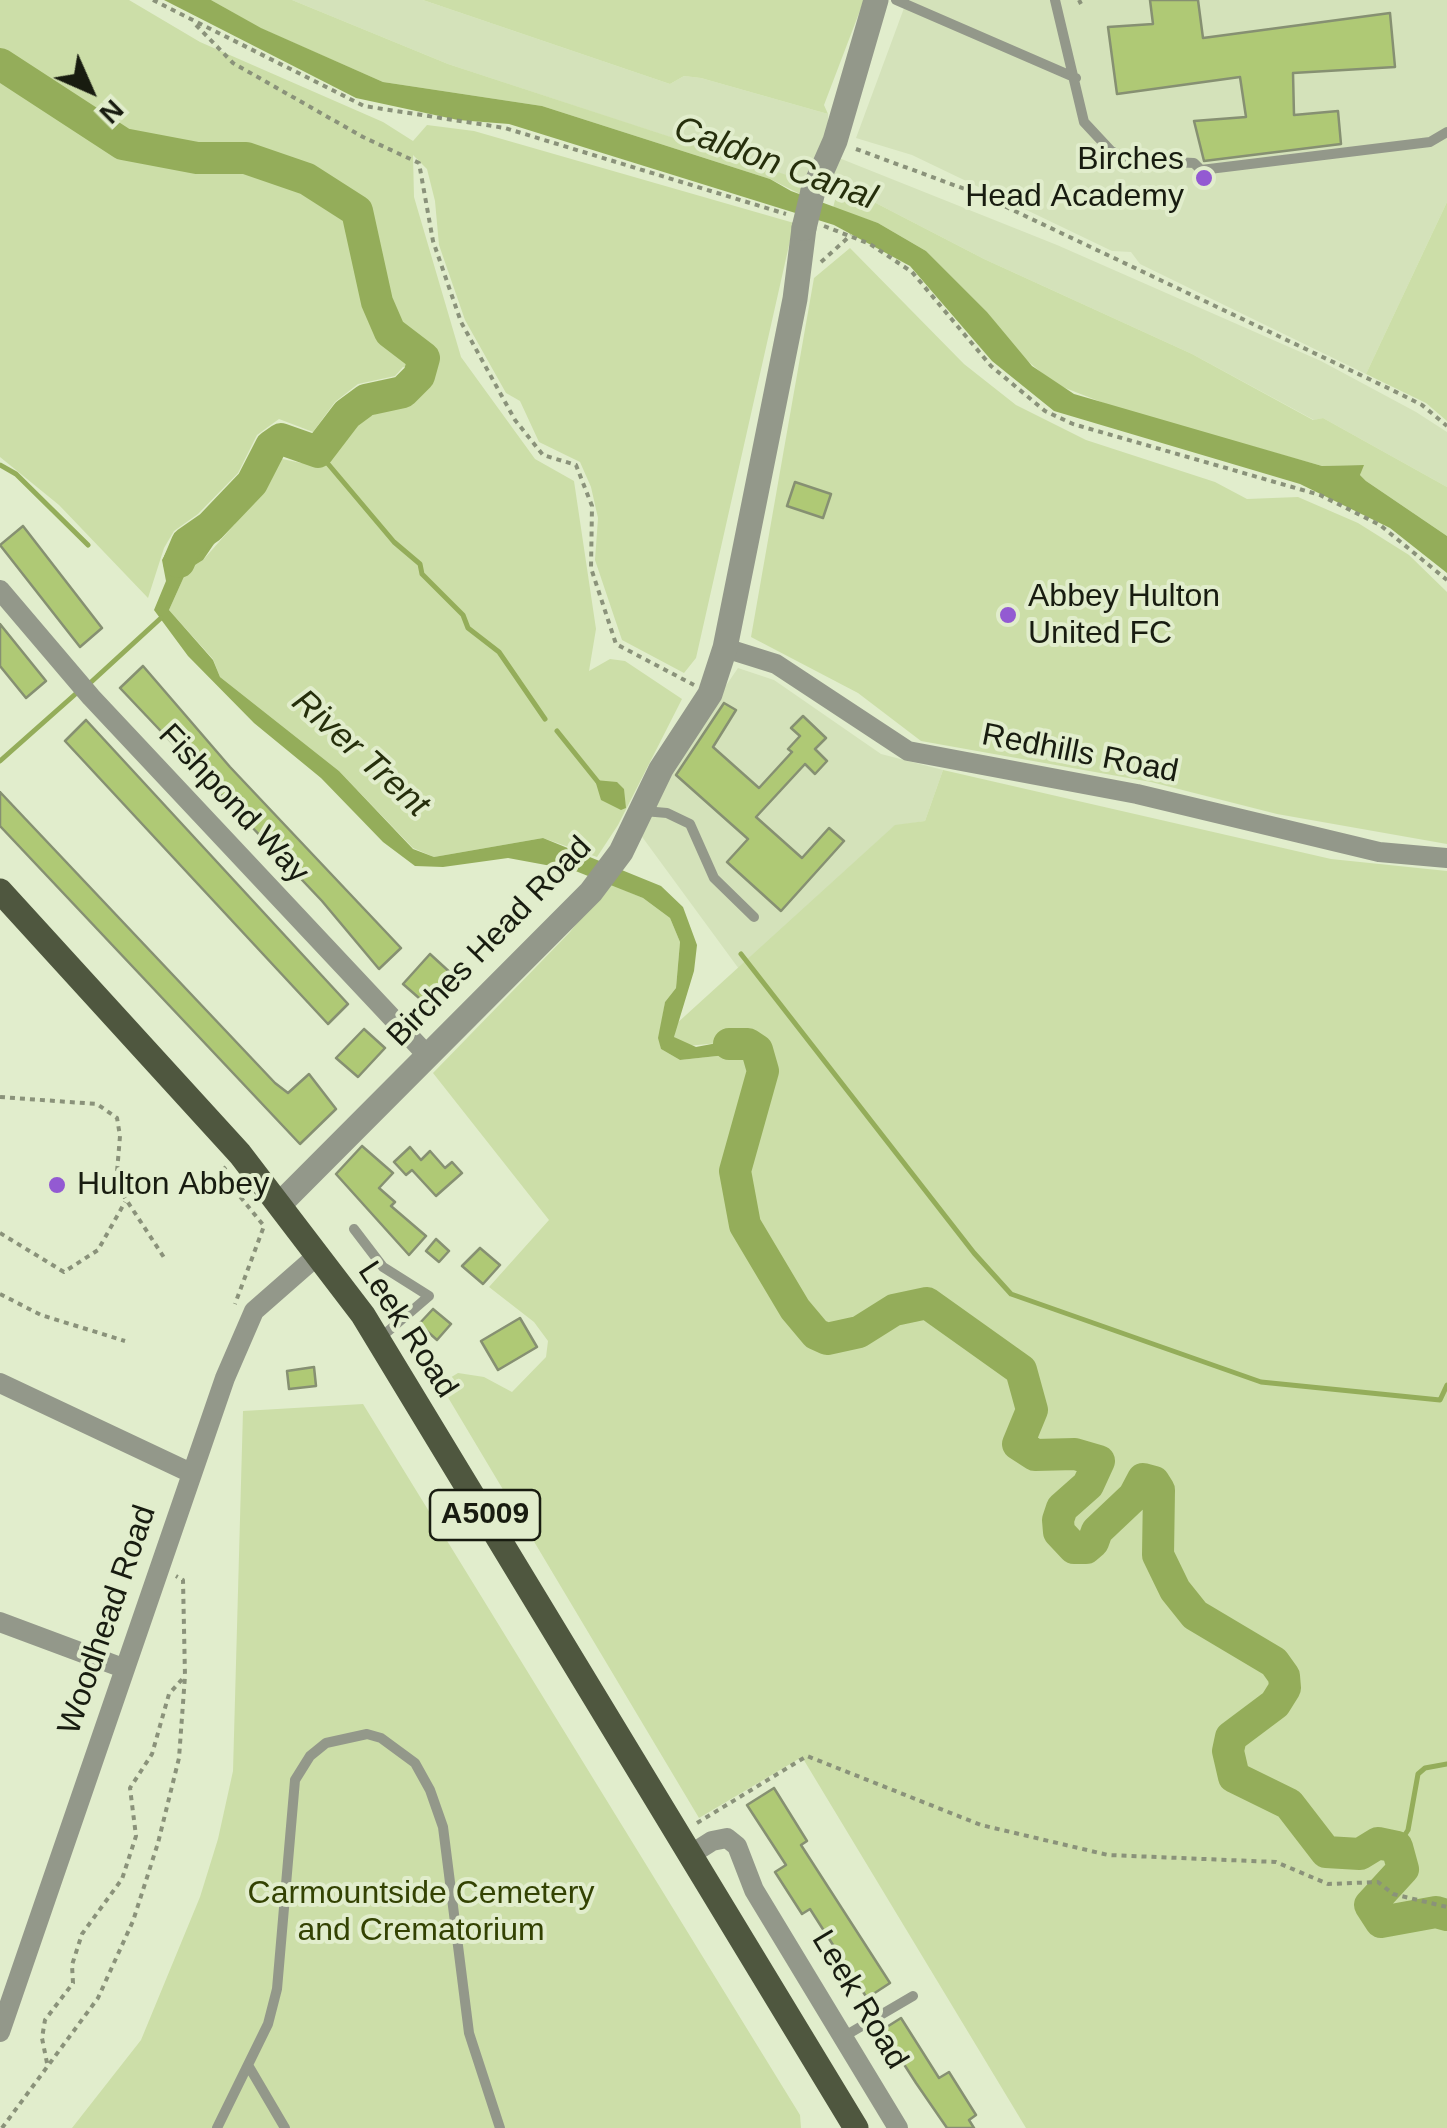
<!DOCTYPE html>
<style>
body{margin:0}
#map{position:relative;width:1447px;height:2128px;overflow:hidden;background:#e1edcc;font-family:Arial,sans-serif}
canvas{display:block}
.north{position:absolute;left:40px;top:40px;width:100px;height:100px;-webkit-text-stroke:8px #e1edcc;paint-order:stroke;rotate:135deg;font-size:28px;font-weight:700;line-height:40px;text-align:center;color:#181c10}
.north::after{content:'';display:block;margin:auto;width:35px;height:45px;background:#181c10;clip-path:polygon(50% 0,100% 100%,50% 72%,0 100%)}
</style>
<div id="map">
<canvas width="1447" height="2128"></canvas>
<div class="north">N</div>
</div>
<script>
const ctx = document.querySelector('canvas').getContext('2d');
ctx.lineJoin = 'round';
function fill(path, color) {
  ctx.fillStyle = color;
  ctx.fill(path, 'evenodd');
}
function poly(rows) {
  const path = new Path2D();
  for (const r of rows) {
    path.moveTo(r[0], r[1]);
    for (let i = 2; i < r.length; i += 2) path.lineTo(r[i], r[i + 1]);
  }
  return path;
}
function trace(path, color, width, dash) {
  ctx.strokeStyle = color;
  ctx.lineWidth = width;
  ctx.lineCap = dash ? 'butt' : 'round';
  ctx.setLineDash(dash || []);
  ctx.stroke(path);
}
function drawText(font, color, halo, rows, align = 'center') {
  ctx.font = font + ' Arial,sans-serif';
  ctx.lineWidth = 8;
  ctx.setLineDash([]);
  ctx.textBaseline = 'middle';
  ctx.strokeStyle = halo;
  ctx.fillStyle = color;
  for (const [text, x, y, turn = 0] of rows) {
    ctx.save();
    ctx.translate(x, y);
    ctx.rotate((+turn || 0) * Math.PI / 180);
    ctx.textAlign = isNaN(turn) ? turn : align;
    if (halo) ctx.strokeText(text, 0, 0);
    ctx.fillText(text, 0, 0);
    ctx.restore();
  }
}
fill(poly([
 [292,0,423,0,670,84,684,76,701,78,828,114,829,154,1057,245,1321,361,1416,412,1447,432,1447,487,1323,418,1314,420,1192,354,984,259,839,184,815,185,448,64],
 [907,0,1447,0,1447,202,1366,374,1140,264,1131,252,1112,251,912,155,856,138],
 [738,668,774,680,881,754,943,770,925,821,895,826,739,969,640,834,669,769]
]), '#d4e2ba');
fill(poly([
 [0,0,129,0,200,42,383,122,413,141,427,125,474,131,794,223,696,658,684,673,622,640,595,560,598,518,591,487,580,462,539,442,520,401,506,393,465,320,439,245,435,201,427,169,413,155,414,197,461,357,535,459,574,481,596,629,589,671,610,659,625,661,682,699,618,825,597,857,543,838,434,857,413,848,339,771,220,677,213,659,169,610,187,570,203,560,234,525,278,458,301,463,328,455,360,420,398,405,433,378,403,367,395,376,358,384,335,402,313,432,279,419,257,435,238,473,198,514,174,531,164,548,148,598,59,505,0,457],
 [211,0,292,0,448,64,808,182,804,196,770,179,542,106,383,82,260,28],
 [423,0,864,0,824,105,828,114,701,78,684,76,670,84],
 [839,184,984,259,1192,354,1313,420,1323,418,1447,487,1447,536,1366,481,1360,475,1363,465,1322,466,1119,409,1055,384,1018,353,987,312,926,251,878,223,833,208],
 [1447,202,1447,421,1426,403,1366,374],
 [850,248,964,364,1016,405,1086,440,1215,482,1247,499,1298,497,1358,523,1409,555,1447,592,1447,844,1277,814,1151,782,921,741,858,693,751,637,814,278],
 [943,770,1331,859,1447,871,1447,2128,1026,2128,802,1757,699,1818,440,1384,458,1373,484,1377,512,1392,546,1357,548,1341,534,1322,489,1287,549,1220,433,1073,570,932,608,883,643,898,670,918,680,942,676,988,665,1002,659,1038,661,1049,680,1060,745,1053,753,1058,755,1067,766,1044,758,1039,688,1046,674,1037,675,1025,895,825,925,821],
 [363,1404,800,2115,801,2128,72,2128,141,2040,200,1897,218,1839,233,1771,243,1411]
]), '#ccdea8');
fill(poly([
 [164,0,211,0,261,28,383,82,542,106,770,179,791,191,878,223,926,251,987,312,1032,366,1074,394,1322,466,1364,465,1360,475,1366,481,1447,536,1447,573,1390,528,1300,484,1054,411,992,361,910,266,834,225,509,124,458,120,356,98],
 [201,527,216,541,203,560,187,570,169,610,213,660,220,677,339,771,413,849,434,857,543,838,661,886,683,907,697,945,694,971,674,1037,696,1047,749,1037,765,1044,772,1057,755,1068,753,1058,745,1053,680,1060,661,1049,658,1038,665,1002,676,988,680,942,670,918,643,898,573,870,508,858,443,867,415,866,383,842,321,778,254,723,188,656,154,610,166,581,162,560,169,547],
 [595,780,617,782,624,789,626,808,621,810,601,800]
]), '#94ad5a');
trace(poly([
 [318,452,394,542,420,564,422,574,463,615,468,628,499,652,545,719],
 [0,465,16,474,88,545],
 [89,684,161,618],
 [557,731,598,782],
 [0,761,80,690],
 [741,954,974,1253,1011,1294,1261,1382,1440,1400,1447,1385],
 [1397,1847,1408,1830,1418,1774,1425,1768,1447,1764]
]), '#94ad5a', 5);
trace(poly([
 [0,64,123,144,197,158,246,158,307,179,357,211,377,302,390,332,424,358,419,376,403,392,366,400,347,414,318,452,281,439,271,446,252,483,210,527,187,543,179,562],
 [729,1044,748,1044,757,1050,763,1071,735,1171,745,1225,795,1309,816,1334,827,1339,859,1332,894,1310,927,1303,1021,1370,1032,1410,1018,1444,1035,1455,1075,1454,1099,1461,1088,1485,1062,1508,1058,1520,1059,1532,1074,1548,1086,1548,1093,1542,1097,1531,1134,1496,1143,1479,1154,1482,1159,1490,1158,1555,1175,1590,1195,1615,1274,1662,1284,1676,1285,1688,1275,1704,1231,1737,1228,1751,1234,1777,1289,1804,1326,1852,1360,1854,1378,1843,1397,1847,1403,1869,1370,1905,1381,1922,1436,1912,1447,1915]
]), '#94ad5a', 32);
const building = poly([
 [1150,0,1198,0,1203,38,1390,13,1395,67,1293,73,1294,115,1338,111,1341,144,1204,161,1194,121,1246,117,1240,77,1117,94,1108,27,1153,24,1150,0],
 [795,482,831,494,823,518,787,506,795,482],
 [23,526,102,628,80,647,0,545,23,526],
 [0,624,46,681,26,698,0,666,0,624],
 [143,666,230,767,401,948,379,969,322,901,120,688,143,666],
 [724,703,736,710,713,747,759,788,792,752,788,749,800,736,791,728,803,716,826,738,815,749,827,761,815,774,805,764,756,817,802,858,829,828,844,841,781,911,727,862,748,839,676,775,724,703],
 [86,720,348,1004,328,1024,65,741,86,720],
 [0,792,275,1083,288,1093,309,1074,336,1109,300,1144,0,826,0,792],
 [430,954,454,976,427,1005,403,984,430,954],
 [364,1029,385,1048,358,1077,336,1058,364,1029],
 [362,1146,393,1173,379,1188,395,1202,391,1206,426,1236,409,1255,336,1174,362,1146],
 [410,1147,421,1160,430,1151,445,1168,452,1162,462,1173,436,1196,412,1170,406,1175,394,1162,410,1147],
 [436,1239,449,1251,439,1262,426,1251,436,1239],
 [480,1248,500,1265,483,1284,462,1266,480,1248],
 [433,1309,451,1324,437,1340,419,1324,433,1309],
 [520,1318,537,1347,498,1370,481,1341,520,1318],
 [314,1367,316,1386,289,1389,287,1371,314,1367],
 [774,1788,807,1841,801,1845,890,1983,867,1998,810,1909,802,1914,775,1872,786,1865,747,1805,774,1788],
 [901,2018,939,2078,949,2072,976,2115,969,2120,974,2128,947,2128,916,2083,882,2030,901,2018]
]);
fill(building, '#afc975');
trace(building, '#869072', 2.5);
trace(poly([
 [153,0,364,106,505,128,786,214],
 [1079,0,1081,4],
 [196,25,233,63,363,137,419,163,433,241,461,322,515,420,543,455,576,465,592,506,591,568,616,644,694,685],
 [856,149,981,195,1390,389,1422,405,1447,426],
 [824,226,870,244,912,272,991,366,1045,411,1073,424,1320,495,1380,525,1447,580],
 [821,262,851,235],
 [0,1097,97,1104,117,1118,120,1136,116,1184,165,1259],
 [226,1167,220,1172,264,1226,235,1304],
 [0,1233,64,1272,98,1250,125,1202],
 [0,1294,41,1315,125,1341],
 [697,1823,807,1756,981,1825,1108,1855,1276,1862,1328,1884,1378,1882,1393,1894,1447,1907],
 [47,2063,42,2038,45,2020,73,1983,72,1965,82,1934,122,1879,136,1836,130,1788,152,1754,169,1694,185,1676],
 [2,2128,98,1998,133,1921,158,1843,179,1758,185,1676,183,1580,176,1576]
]), '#8a927a', 4, [5, 5]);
trace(poly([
 [896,0,1076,78],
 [1055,0,1084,122,1111,151,1130,160,1194,163,1201,170,1430,142,1447,132],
 [644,811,667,813,690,824,714,878,754,917],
 [354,1229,383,1267,429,1296,379,1339],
 [843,2037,913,1996],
 [248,2065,285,2128],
 [217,2128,268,2024,277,1989,295,1780,310,1756,326,1743,367,1734,381,1738,415,1763,430,1790,443,1827,469,2033,500,2128]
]), '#93988a', 10);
trace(poly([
 [0,590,91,697,427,1055],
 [725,648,776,664,908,751,1137,794,1379,852,1447,858],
 [0,1383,191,1473],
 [0,1622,123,1668],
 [690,1855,712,1841,727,1838,737,1846,754,1890,898,2128],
 [0,2032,225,1378,254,1311,319,1254]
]), '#93988a', 20);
trace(poly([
 [813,191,835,141,876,0],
 [280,1204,591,892,621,852,661,769,710,694,725,648,795,299,804,228]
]), '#93988a', 25);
trace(poly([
 [0,891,240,1154,363,1315,856,2128]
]), '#4f573f', 25);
trace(poly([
 [804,228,813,191]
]), '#93988a', 25);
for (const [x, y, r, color] of [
 [1204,178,10,"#935ad2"],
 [1008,615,10,"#935ad2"],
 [57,1185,10,"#935ad2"]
]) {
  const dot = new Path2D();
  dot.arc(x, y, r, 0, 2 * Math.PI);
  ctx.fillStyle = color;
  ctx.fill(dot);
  trace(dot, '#e1edcc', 4);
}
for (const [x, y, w] of [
 [485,1515,110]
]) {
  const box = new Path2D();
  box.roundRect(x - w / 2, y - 25, w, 50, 8);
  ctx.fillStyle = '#e1edcc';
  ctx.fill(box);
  trace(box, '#181c10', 2.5);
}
drawText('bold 30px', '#181c10', null, [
 ["A5009",485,1515]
]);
drawText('32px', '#181c10', '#e1edcc', [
 ["Birches",1184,160,"right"],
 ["Head Academy",1184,197,"right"],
 ["Abbey Hulton",1028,597],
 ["United FC",1028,634],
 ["Hulton Abbey",77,1185]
], 'left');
drawText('32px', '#181c10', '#e1edcc', [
 ["Redhills Road",1080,754,11],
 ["Fishpond Way",233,804,47],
 ["Birches Head Road",490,942,-46],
 ["Leek Road",407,1330,57],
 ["Woodhead Road",108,1620,-71],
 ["Leek Road",859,2000,59]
]);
drawText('32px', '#334202', '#e1edcc', [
 ["Carmountside Cemetery",421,1894],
 ["and Crematorium",421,1931]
]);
drawText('italic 35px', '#262f0c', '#e1edcc', [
 ["Caldon Canal",775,164,20],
 ["River Trent",360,754,42]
]);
</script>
